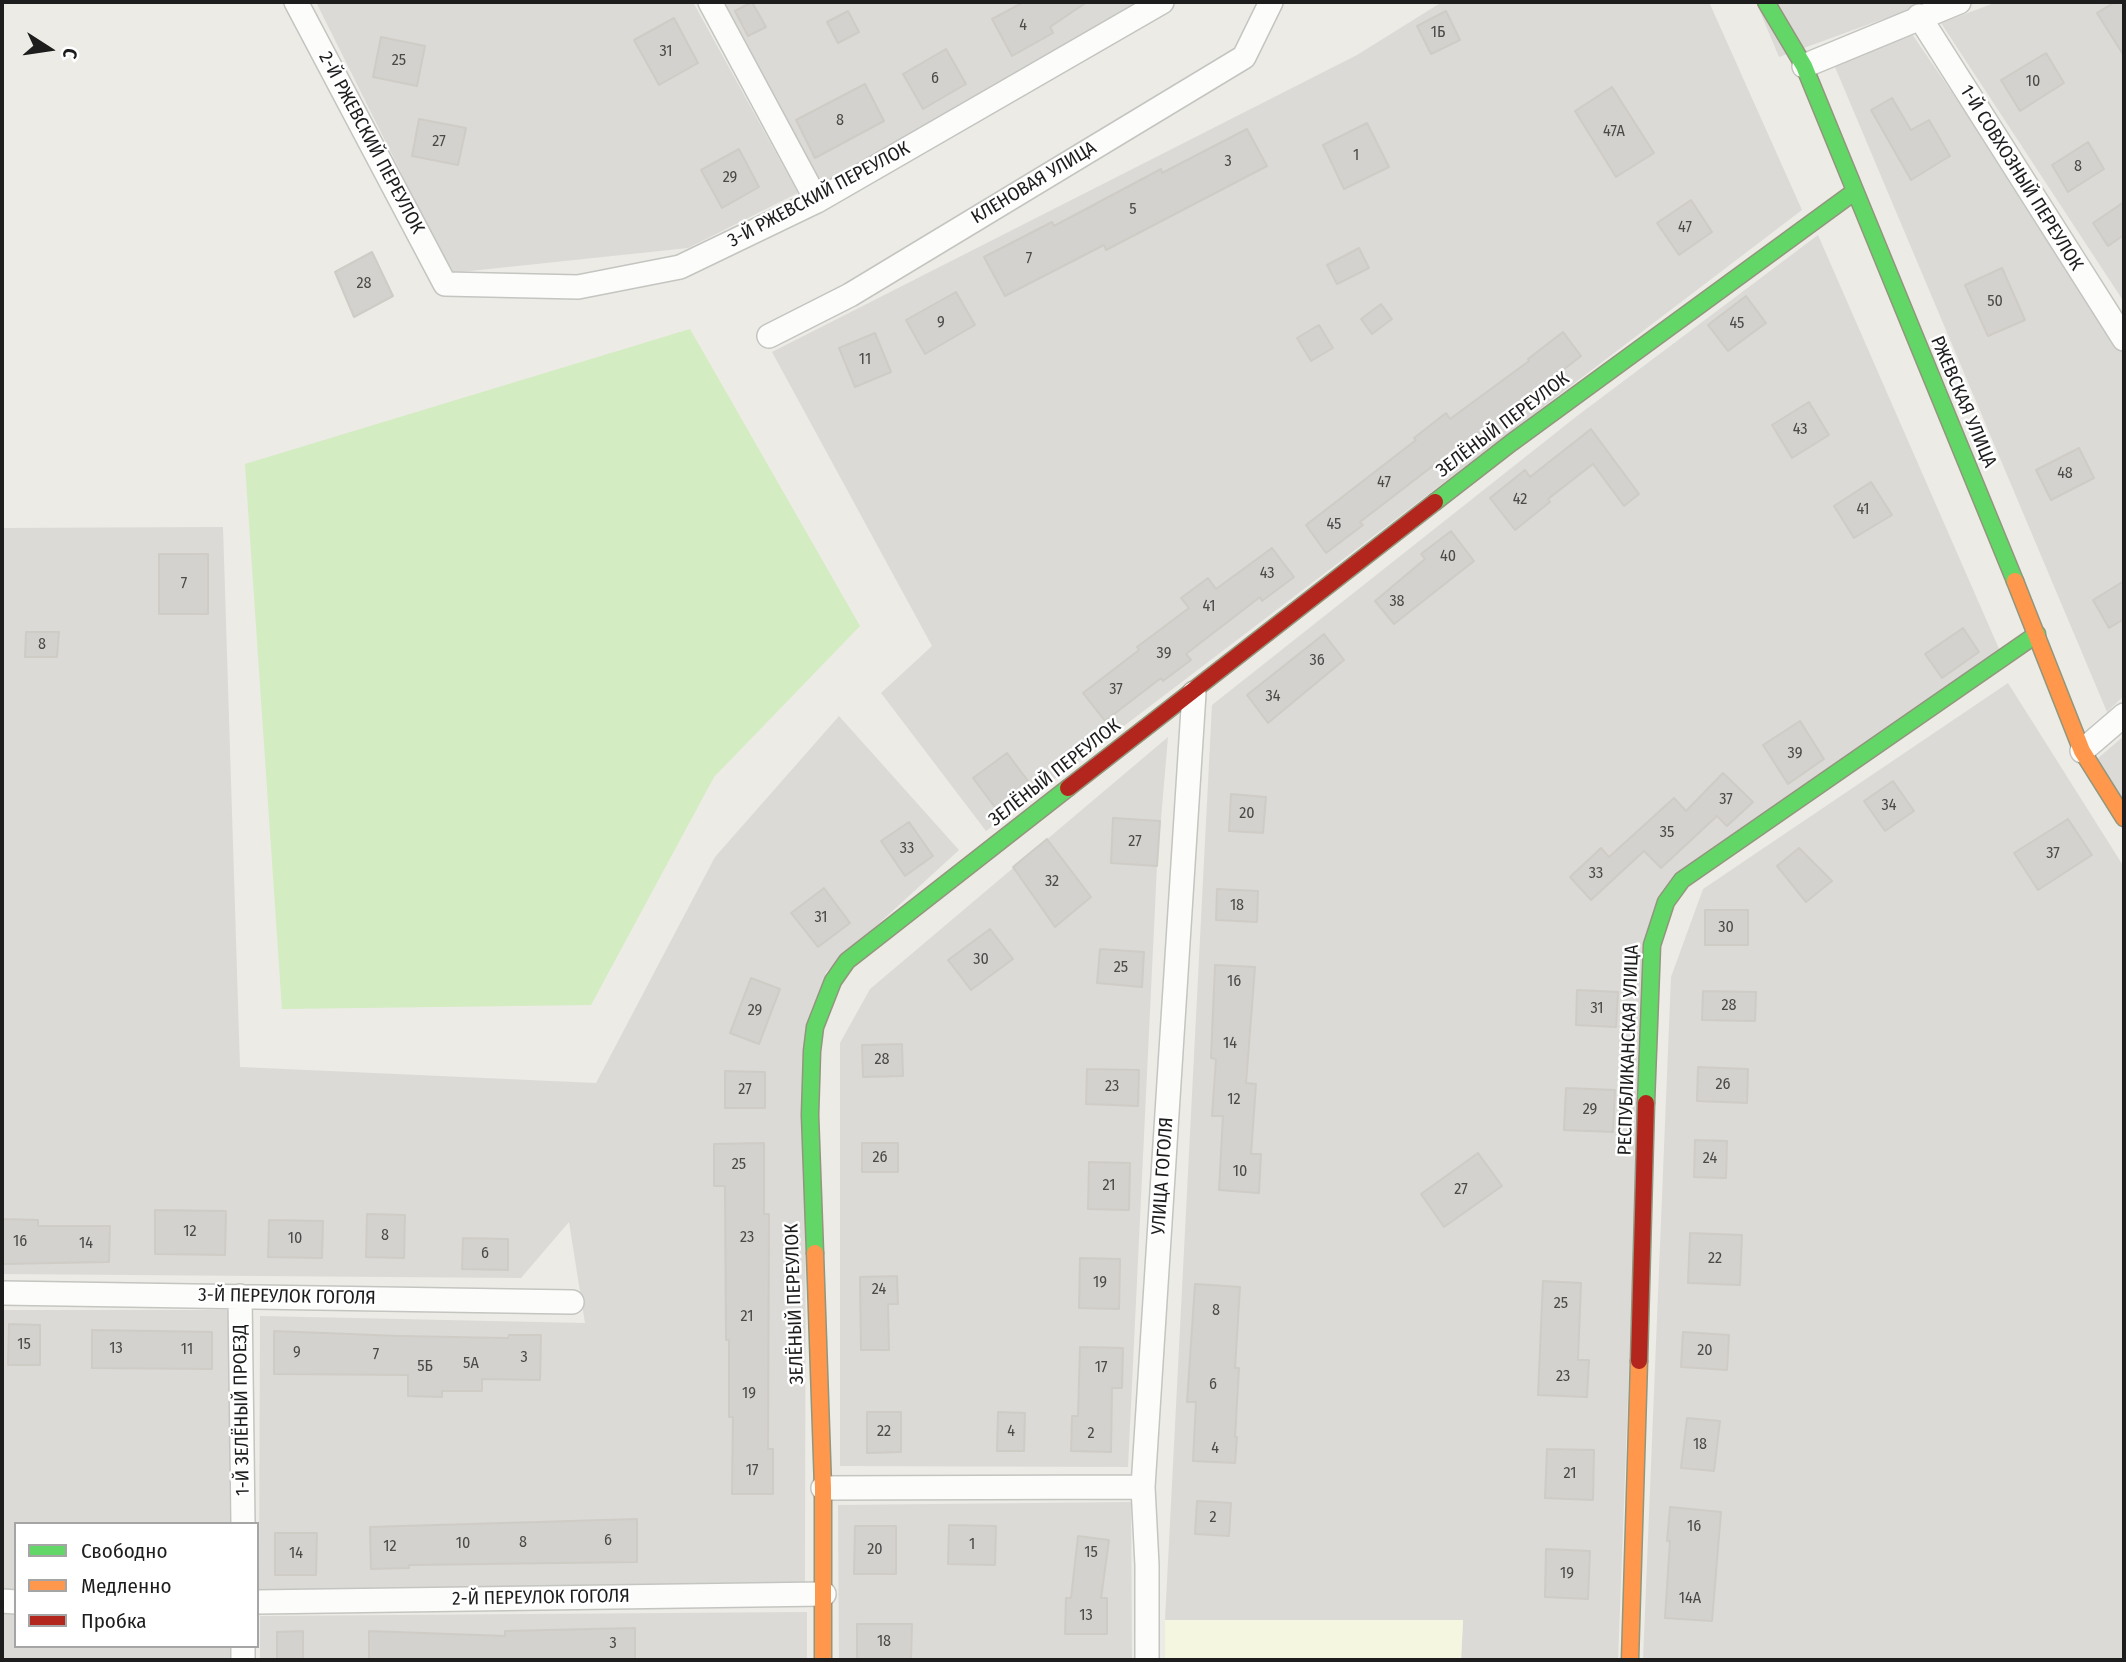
<!DOCTYPE html>
<meta charset="utf-8">
<style>
body{margin:0}
#map{position:relative;width:2126px;height:1662px;overflow:hidden;background:#ecebe5;font-family:"Fira Sans Condensed",sans-serif}
canvas{display:block}
.frame{position:absolute;inset:0;border:4px solid #1d1d1d;pointer-events:none}
.legend{position:absolute;left:14px;top:1522px;width:245px;height:126px;box-sizing:border-box;background:#fff;border:2px solid #a5a5a5;margin:0;padding:9px 12px;list-style:none;font-size:21px;color:#1d1d1d}
.legend li{display:flex;align-items:center;gap:14px;height:35px}
.legend b{width:35px;border:2px solid #a5a5a5}
.north{position:absolute;left:14px;top:14px;width:70px;height:70px;-webkit-text-stroke:5px #fff;paint-order:stroke;rotate:102deg;font-size:19px;font-weight:700;line-height:28px;text-align:center;color:#1d1d1d}
.north::after{content:'';display:block;margin:auto;width:24px;height:32px;background:#1d1d1d;clip-path:polygon(50% 0,100% 100%,50% 72%,0 100%)}
</style>
<div id="map">
<canvas width="2126" height="1662"></canvas>
<div class="frame"></div>
<ul class="legend">
<li><b style="height:9px;background:#63d668"></b>Свободно</li>
<li><b style="height:9px;background:#ff974d"></b>Медленно</li>
<li><b style="height:9px;background:#b3261e"></b>Пробка</li>
</ul>
<div class="north">С</div>
</div>
<script>
const ctx = document.querySelector('canvas').getContext('2d');
ctx.lineJoin = 'round';
function fill(path, color) {
  ctx.fillStyle = color;
  ctx.fill(path, 'evenodd');
}
function poly(rows) {
  const path = new Path2D();
  for (const r of rows) {
    path.moveTo(r[0], r[1]);
    for (let i = 2; i < r.length; i += 2) path.lineTo(r[i], r[i + 1]);
  }
  return path;
}
function trace(path, color, width, dash) {
  ctx.strokeStyle = color;
  ctx.lineWidth = width;
  ctx.lineCap = dash ? 'butt' : 'round';
  ctx.setLineDash(dash || []);
  ctx.stroke(path);
}
function drawText(font, color, halo, rows, align = 'center') {
  ctx.font = font + ' "Fira Sans Condensed",sans-serif';
  ctx.lineWidth = 5;
  ctx.setLineDash([]);
  ctx.textBaseline = 'middle';
  ctx.strokeStyle = halo;
  ctx.fillStyle = color;
  for (const [text, x, y, turn = 0] of rows) {
    ctx.save();
    ctx.translate(x, y);
    ctx.rotate((+turn || 0) * Math.PI / 180);
    ctx.textAlign = isNaN(turn) ? turn : align;
    if (halo) ctx.strokeText(text, 0, 0);
    ctx.fillText(text, 0, 0);
    ctx.restore();
  }
}
fill(poly([
 [316,2,693,2,798,193,688,248,451,273],
 [723,2,1146,2,819,185],
 [1442,2,1709,2,1802,210,986,831,881,693,932,646,772,352,1357,55],
 [1756,2,1930,2,1779,57],
 [1997,2,2124,2,2124,302,1941,23],
 [1912,34,2124,344,2124,696,2107,712,1835,67],
 [1818,235,2000,651,1682,878,1644,976,1618,1660,1461,1660,1463,1621,1165,1620,1212,705,1577,416],
 [223,527,240,1067,596,1083,715,857,839,716,959,850,826,972,806,1046,805,1582,259,1590,260,1316,585,1323,569,1222,521,1278,2,1274,2,528],
 [2008,683,2124,867,2124,1660,1643,1660,1671,977,1703,889],
 [2124,736,2124,814,2091,764],
 [1168,737,1157,866,1128,1467,840,1466,840,1043,870,989],
 [2,1310,228,1310,230,1524,16,1524,16,1589,2,1589],
 [1131,1502,1132,1660,839,1660,838,1505],
 [807,1612,807,1660,260,1660,260,1616],
 [2,1613,16,1613,16,1646,230,1646,230,1660,2,1660]
]), '#dbdad7');
fill(poly([
 [1165,1620,1463,1620,1461,1660,1165,1660]
]), '#f4f6e0');
fill(poly([
 [690,329,860,626,714,777,591,1005,282,1009,245,464]
]), '#d3ecc1');
const building = poly([
 [752,2,766,27,748,36,735,11,752,2],
 [1024,2,1087,2,1050,27,1053,33,1012,56,992,19,1024,2],
 [2115,2,2124,2,2124,56,2097,13,2115,2],
 [848,11,859,32,838,43,827,22,848,11],
 [1446,11,1460,40,1431,54,1417,26,1446,11],
 [674,18,698,63,659,85,634,40,674,18],
 [381,37,425,46,417,86,373,77,381,37],
 [946,49,966,84,923,109,903,74,946,49],
 [2046,53,2064,83,2020,111,2001,80,2046,53],
 [865,84,884,121,815,158,796,120,865,84],
 [1612,87,1654,153,1616,177,1575,111,1612,87],
 [1892,98,1911,130,1929,120,1950,156,1911,180,1871,110,1892,98],
 [419,119,466,128,458,165,412,156,419,119],
 [1367,123,1389,167,1344,189,1323,145,1367,123],
 [1247,129,1267,166,1106,250,1104,245,1005,296,984,257,1052,222,1054,226,1161,169,1162,173,1247,129],
 [2088,142,2104,169,2068,192,2052,165,2088,142],
 [739,149,759,187,722,208,701,170,739,149],
 [1691,200,1712,232,1679,255,1657,223,1691,200],
 [2124,202,2124,235,2108,246,2093,223,2124,202],
 [1359,248,1369,268,1337,284,1327,265,1359,248],
 [372,252,393,296,354,317,335,272,372,252],
 [2002,268,2025,320,1988,336,1965,285,2002,268],
 [956,292,975,325,925,354,906,320,956,292],
 [1746,296,1766,323,1728,351,1708,325,1746,296],
 [1381,304,1392,319,1372,334,1361,319,1381,304],
 [1319,325,1333,348,1311,361,1297,338,1319,325],
 [1563,332,1581,356,1522,402,1524,404,1437,469,1434,465,1360,522,1363,525,1326,553,1306,525,1416,440,1414,438,1446,413,1450,419,1529,361,1528,359,1563,332],
 [875,333,891,372,855,387,839,348,875,333],
 [1809,402,1829,435,1792,458,1772,425,1809,402],
 [1591,429,1639,494,1624,506,1593,464,1548,499,1550,502,1515,530,1490,498,1525,470,1530,477,1591,429],
 [2079,448,2094,478,2051,500,2036,470,2079,448],
 [1871,482,1892,515,1854,538,1834,506,1871,482],
 [1451,531,1474,561,1394,624,1375,601,1425,559,1421,554,1451,531],
 [1272,548,1294,577,1262,601,1260,597,1186,654,1191,660,1163,681,1161,678,1105,721,1083,693,1139,650,1137,647,1189,608,1181,598,1208,578,1216,589,1272,548],
 [159,554,208,554,208,614,159,614,159,554],
 [2124,581,2124,619,2109,628,2093,600,2124,581],
 [1963,628,1979,652,1942,678,1925,654,1963,628],
 [26,632,59,632,57,657,25,657,26,632],
 [1324,634,1344,660,1268,723,1247,695,1324,634],
 [1800,721,1824,759,1788,784,1763,745,1800,721],
 [1007,753,1031,785,997,810,973,778,1007,753],
 [1723,773,1753,802,1727,826,1717,816,1661,868,1644,851,1591,900,1570,877,1601,848,1609,857,1674,798,1686,811,1723,773],
 [1893,781,1914,811,1885,831,1864,801,1893,781],
 [1231,794,1266,797,1263,833,1229,831,1231,794],
 [1113,818,1160,821,1157,866,1111,863,1113,818],
 [2068,819,2092,855,2038,890,2014,853,2068,819],
 [909,822,933,856,905,876,881,841,909,822],
 [1047,839,1091,897,1055,927,1013,867,1047,839],
 [1799,848,1832,881,1806,902,1777,866,1799,848],
 [824,888,850,923,818,947,791,913,824,888],
 [1217,889,1258,891,1257,922,1216,920,1217,889],
 [1705,910,1748,910,1748,945,1705,945,1705,910],
 [990,929,1013,959,971,990,948,960,990,929],
 [1100,949,1144,952,1142,987,1097,983,1100,949],
 [1215,965,1255,967,1246,1083,1256,1084,1251,1154,1261,1154,1259,1193,1219,1190,1223,1116,1212,1116,1216,1059,1211,1058,1215,965],
 [751,978,780,989,759,1044,730,1033,751,978],
 [1577,990,1618,992,1616,1027,1576,1025,1577,990],
 [1703,991,1756,992,1755,1021,1702,1020,1703,991],
 [902,1044,903,1076,863,1077,862,1045,902,1044],
 [1698,1067,1748,1069,1747,1103,1697,1101,1698,1067],
 [1087,1069,1139,1070,1138,1106,1086,1104,1087,1069],
 [725,1071,765,1072,765,1108,725,1108,725,1071],
 [1566,1088,1615,1090,1613,1132,1564,1130,1566,1088],
 [1695,1140,1727,1141,1726,1178,1694,1177,1695,1140],
 [764,1143,764,1214,769,1214,768,1449,773,1449,773,1494,732,1494,733,1417,729,1417,729,1340,726,1340,725,1186,714,1186,714,1144,764,1143],
 [862,1143,898,1143,898,1172,862,1172,862,1143],
 [1478,1153,1502,1186,1444,1227,1421,1194,1478,1153],
 [1089,1162,1130,1163,1129,1210,1088,1209,1089,1162],
 [155,1210,226,1211,225,1255,155,1254,155,1210],
 [367,1214,405,1215,404,1258,366,1257,367,1214],
 [2,1219,38,1220,38,1226,110,1226,109,1262,2,1264,2,1219],
 [269,1220,323,1221,322,1258,268,1257,269,1220],
 [1690,1233,1742,1235,1740,1285,1688,1283,1690,1233],
 [463,1238,508,1239,508,1270,462,1269,463,1238],
 [1080,1258,1120,1259,1119,1309,1079,1308,1080,1258],
 [897,1276,898,1304,888,1304,889,1350,861,1350,860,1277,897,1276],
 [1543,1281,1581,1283,1578,1360,1589,1360,1587,1397,1538,1395,1543,1281],
 [1195,1284,1240,1287,1235,1368,1239,1368,1235,1437,1237,1437,1235,1463,1193,1461,1196,1402,1187,1402,1195,1284],
 [9,1324,40,1325,40,1365,8,1365,9,1324],
 [92,1330,212,1332,212,1369,92,1368,92,1330],
 [274,1331,399,1336,508,1338,509,1335,541,1335,540,1380,482,1379,482,1391,442,1391,442,1397,408,1396,408,1375,274,1374,274,1331],
 [1683,1332,1729,1335,1727,1370,1681,1367,1683,1332],
 [1080,1347,1123,1348,1122,1388,1112,1388,1111,1452,1071,1451,1072,1416,1078,1416,1080,1347],
 [867,1412,901,1412,901,1452,867,1453,867,1412],
 [998,1412,1025,1413,1024,1451,997,1451,998,1412],
 [1687,1418,1720,1421,1714,1471,1681,1468,1687,1418],
 [1547,1449,1594,1450,1593,1500,1545,1498,1547,1449],
 [1197,1501,1231,1503,1229,1536,1195,1534,1197,1501],
 [1670,1507,1721,1512,1712,1621,1665,1618,1670,1541,1667,1541,1670,1507],
 [637,1519,637,1562,409,1565,409,1568,371,1569,370,1527,637,1519],
 [949,1525,996,1526,995,1565,948,1564,949,1525],
 [855,1526,896,1526,896,1574,854,1574,855,1526],
 [275,1533,317,1533,316,1575,275,1575,275,1533],
 [1078,1536,1109,1540,1101,1598,1107,1598,1107,1634,1065,1634,1066,1598,1071,1598,1078,1536],
 [1546,1549,1590,1551,1588,1599,1545,1597,1546,1549],
 [857,1624,912,1624,911,1660,857,1660,857,1624],
 [635,1628,635,1660,369,1660,369,1631,505,1636,505,1631,635,1628],
 [303,1631,303,1660,277,1660,277,1632,303,1631]
]);
fill(building, '#d4d2ce');
trace(building, '#cfccc6', 2);
const street = poly([
 [296,2,445,284,578,287,680,267,817,201,1162,2],
 [710,2,817,201],
 [1919,16,2124,339],
 [1804,66,1959,2],
 [769,336,850,295,1244,57,1271,2],
 [2082,751,2124,715],
 [2,1293,572,1302],
 [240,1296,243,1524],
 [823,1488,1143,1487],
 [2,1601,16,1602],
 [257,1602,824,1594],
 [243,1646,243,1660],
 [1147,1660,1147,1565,1143,1487,1194,693]
]);
const fast = poly([
 [1766,2,1804,66,2015,581],
 [1435,502,1511,443,1854,192],
 [1646,1103,1652,945,1666,902,1682,880,2037,634],
 [815,1253,810,1115,812,1051,815,1027,833,981,847,961,1068,788]
]);
const slow = poly([
 [2015,581,2082,751,2124,818],
 [815,1253,823,1488,823,1660],
 [1630,1660,1639,1361]
]);
const jam = poly([
 [1068,788,1435,502],
 [1639,1361,1646,1103]
]);
trace(street, '#c4c4c1', 26);
trace(fast, '#91967c', 19);
trace(slow, '#91967c', 19);
trace(jam, '#91967c', 19);
trace(street, '#fcfcfb', 23);
trace(fast, '#63d668', 16);
trace(slow, '#ff974d', 16);
trace(jam, '#b3261e', 16);
drawText('16px', '#4b4a49', null, [
 ["4",1023,26],
 ["1Б",1438,33],
 ["31",666,52],
 ["25",399,61],
 ["6",935,79],
 ["10",2033,82],
 ["8",840,121],
 ["47А",1614,132],
 ["27",439,142],
 ["1",1356,156],
 ["3",1228,162],
 ["8",2078,167],
 ["29",730,178],
 ["5",1133,210],
 ["47",1685,228],
 ["7",1029,259],
 ["28",364,284],
 ["50",1995,302],
 ["9",941,323],
 ["45",1737,324],
 ["11",865,360],
 ["43",1800,430],
 ["48",2065,474],
 ["47",1384,483],
 ["42",1520,500],
 ["41",1863,510],
 ["45",1334,525],
 ["40",1448,557],
 ["43",1267,574],
 ["7",184,584],
 ["38",1397,602],
 ["41",1209,607],
 ["8",42,645],
 ["39",1164,654],
 ["36",1317,661],
 ["37",1116,690],
 ["34",1273,697],
 ["39",1795,754],
 ["37",1726,800],
 ["34",1889,806],
 ["20",1247,814],
 ["35",1667,833],
 ["27",1135,842],
 ["33",907,849],
 ["37",2053,854],
 ["33",1596,874],
 ["32",1052,882],
 ["18",1237,906],
 ["31",821,918],
 ["30",1726,928],
 ["30",981,960],
 ["25",1121,968],
 ["16",1234,982],
 ["28",1729,1006],
 ["31",1597,1009],
 ["29",755,1011],
 ["14",1230,1044],
 ["28",882,1060],
 ["26",1723,1085],
 ["23",1112,1087],
 ["27",745,1090],
 ["12",1234,1100],
 ["29",1590,1110],
 ["26",880,1158],
 ["24",1710,1159],
 ["25",739,1165],
 ["10",1240,1172],
 ["21",1109,1186],
 ["27",1461,1190],
 ["12",190,1232],
 ["8",385,1236],
 ["23",747,1238],
 ["10",295,1239],
 ["16",20,1242],
 ["14",86,1244],
 ["6",485,1254],
 ["22",1715,1259],
 ["19",1100,1283],
 ["24",879,1290],
 ["25",1561,1304],
 ["8",1216,1311],
 ["21",747,1317],
 ["15",24,1345],
 ["13",116,1349],
 ["11",187,1350],
 ["20",1705,1351],
 ["9",297,1353],
 ["7",376,1355],
 ["3",524,1358],
 ["5А",471,1364],
 ["5Б",425,1367],
 ["17",1101,1368],
 ["23",1563,1377],
 ["6",1213,1385],
 ["19",749,1394],
 ["22",884,1432],
 ["4",1011,1432],
 ["2",1091,1434],
 ["18",1700,1445],
 ["4",1215,1449],
 ["17",752,1471],
 ["21",1570,1474],
 ["2",1213,1518],
 ["16",1694,1527],
 ["6",608,1541],
 ["8",523,1543],
 ["10",463,1544],
 ["1",972,1545],
 ["12",390,1547],
 ["20",875,1550],
 ["15",1091,1553],
 ["14",296,1554],
 ["19",1567,1574],
 ["14А",1690,1599],
 ["13",1086,1616],
 ["18",884,1642],
 ["3",613,1644]
]);
drawText('19px', '#1d1d1d', '#fff', [
 ["2-Й РЖЕВСКИЙ ПЕРЕУЛОК",371,143,62],
 ["1-Й СОВХОЗНЫЙ ПЕРЕУЛОК",2021,178,58],
 ["КЛЕНОВАЯ УЛИЦА",1034,183,-31],
 ["3-Й РЖЕВСКИЙ ПЕРЕУЛОК",819,195,-28],
 ["РЖЕВСКАЯ УЛИЦА",1963,402,67],
 ["ЗЕЛЁНЫЙ ПЕРЕУЛОК",1503,425,-37],
 ["ЗЕЛЁНЫЙ ПЕРЕУЛОК",1055,773,-38],
 ["РЕСПУБЛИКАНСКАЯ УЛИЦА",1629,1050,-88],
 ["УЛИЦА ГОГОЛЯ",1163,1176,-86],
 ["3-Й ПЕРЕУЛОК ГОГОЛЯ",287,1297,1],
 ["ЗЕЛЁНЫЙ ПЕРЕУЛОК",795,1304,-92],
 ["1-Й ЗЕЛЁНЫЙ ПРОЕЗД",242,1410,-91],
 ["2-Й ПЕРЕУЛОК ГОГОЛЯ",541,1598,-1]
]);
</script>
